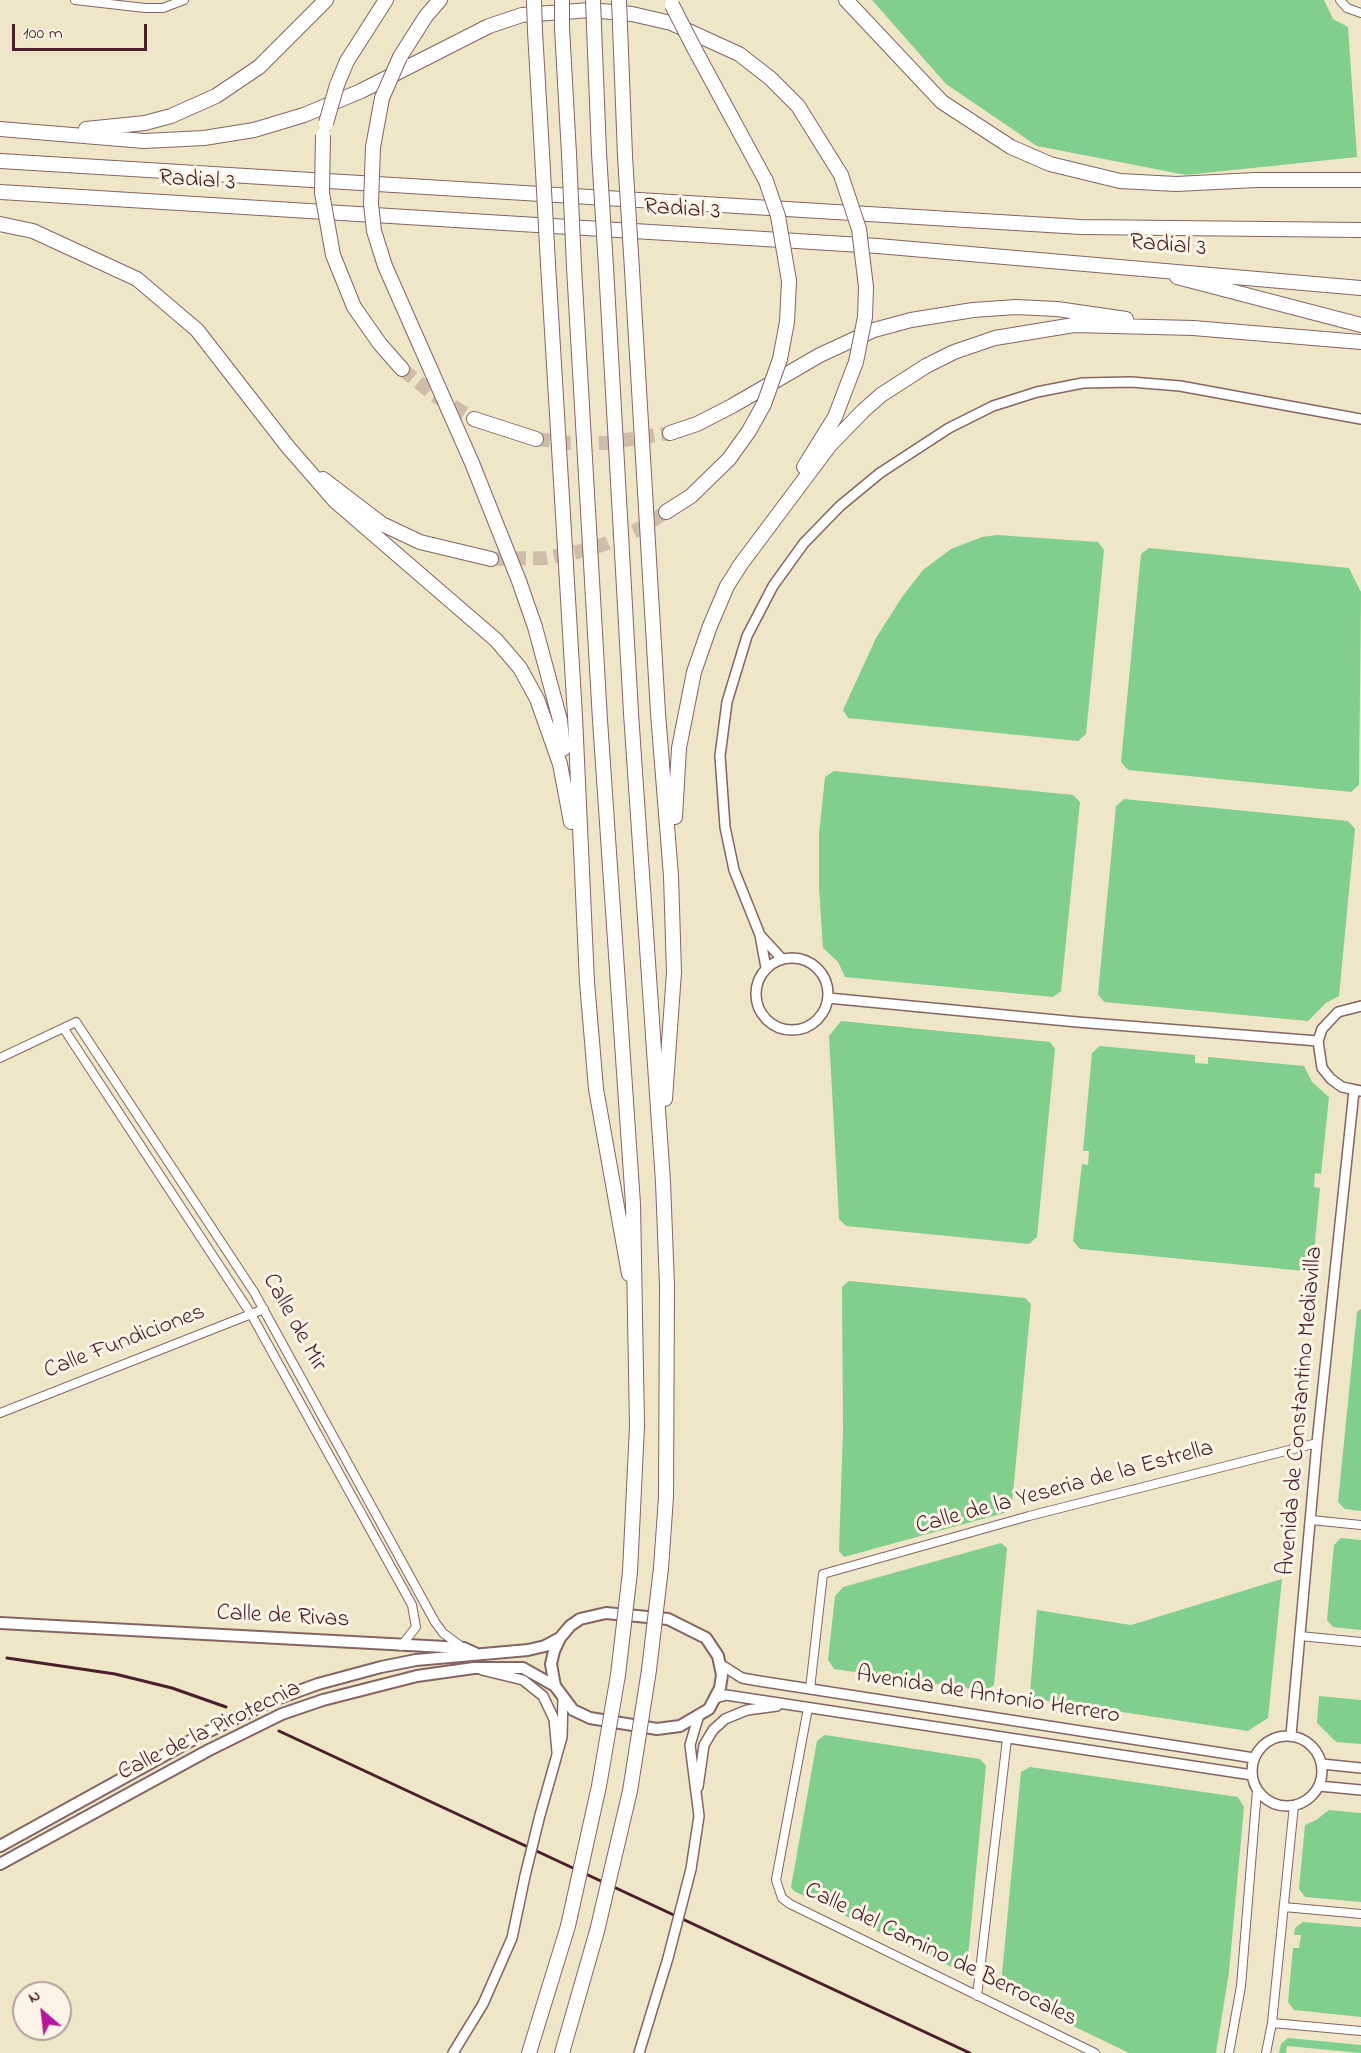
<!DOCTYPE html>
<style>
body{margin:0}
#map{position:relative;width:1361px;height:2053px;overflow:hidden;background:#efe6c8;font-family:"Indie Flower",sans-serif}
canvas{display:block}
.north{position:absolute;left:12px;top:1981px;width:60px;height:60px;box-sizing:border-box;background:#fcf5e5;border:2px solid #b59f9b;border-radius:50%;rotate:332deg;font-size:16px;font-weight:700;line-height:24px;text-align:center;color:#4a1f2b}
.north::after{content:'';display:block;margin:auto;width:21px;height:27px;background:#b5179e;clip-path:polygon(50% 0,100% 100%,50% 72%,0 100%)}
.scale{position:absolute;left:12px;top:24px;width:135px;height:27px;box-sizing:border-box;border:3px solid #4a1f2b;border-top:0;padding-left:8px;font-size:18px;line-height:21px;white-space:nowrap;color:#4a1f2b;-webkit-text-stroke:4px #fcf5e5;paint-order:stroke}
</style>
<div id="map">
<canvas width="1361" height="2053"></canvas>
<div class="north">N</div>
<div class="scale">100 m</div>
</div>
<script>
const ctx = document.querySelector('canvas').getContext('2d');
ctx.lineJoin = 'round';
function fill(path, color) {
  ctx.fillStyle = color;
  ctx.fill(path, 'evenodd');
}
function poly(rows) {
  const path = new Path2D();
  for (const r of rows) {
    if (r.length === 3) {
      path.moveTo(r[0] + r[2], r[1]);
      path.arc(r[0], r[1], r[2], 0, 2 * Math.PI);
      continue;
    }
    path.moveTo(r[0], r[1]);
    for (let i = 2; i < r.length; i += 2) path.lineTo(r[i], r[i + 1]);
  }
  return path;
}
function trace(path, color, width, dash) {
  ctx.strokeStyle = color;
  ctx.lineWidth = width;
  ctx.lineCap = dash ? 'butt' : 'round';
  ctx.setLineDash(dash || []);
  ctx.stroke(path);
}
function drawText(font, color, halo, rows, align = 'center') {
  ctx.font = font + ' "Indie Flower",sans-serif';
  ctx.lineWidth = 6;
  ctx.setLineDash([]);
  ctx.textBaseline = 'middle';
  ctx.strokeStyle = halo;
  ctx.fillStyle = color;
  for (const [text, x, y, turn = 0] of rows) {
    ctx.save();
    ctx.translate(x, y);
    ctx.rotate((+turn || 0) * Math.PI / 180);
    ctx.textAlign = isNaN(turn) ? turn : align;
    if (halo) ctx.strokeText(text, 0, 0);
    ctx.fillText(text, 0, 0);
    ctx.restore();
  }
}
fill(poly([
 [872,0,1324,0,1333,19,1348,27,1357,157,1186,175,1037,146,946,84],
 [997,535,1098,542,1104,550,1086,734,1078,741,848,718,843,710,876,638,902,597,923,570,951,549,982,537],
 [1149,548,1349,568,1361,592,1359,785,1351,792,1128,770,1121,762,1141,554],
 [834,771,1073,795,1080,802,1061,991,1053,997,845,977,838,962,823,948,819,888,819,834,825,777],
 [1124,799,1348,821,1355,829,1339,996,1326,1003,1308,1021,1104,1002,1098,994,1116,806],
 [841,1021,1050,1042,1055,1049,1037,1237,1029,1244,846,1226,839,1219,829,1036],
 [1100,1046,1195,1055,1195,1063,1208,1064,1208,1057,1304,1066,1312,1082,1329,1097,1321,1174,1315,1173,1314,1187,1320,1188,1313,1264,1304,1271,1080,1249,1073,1241,1082,1164,1088,1165,1089,1151,1083,1151,1092,1053],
 [849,1281,1025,1298,1031,1304,1012,1504,1004,1513,844,1557,839,1551,843,1430,842,1287],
 [1361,1309,1361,1511,1345,1509,1338,1502,1357,1312],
 [1341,1538,1361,1540,1361,1630,1333,1627,1327,1620,1334,1545],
 [1001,1543,1007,1548,994,1685,986,1691,834,1669,828,1660,835,1596,843,1587],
 [1282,1579,1268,1718,1248,1731,1036,1699,1030,1692,1037,1610,1131,1625],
 [1319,1696,1361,1700,1361,1744,1336,1742,1317,1723],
 [825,1735,980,1759,986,1766,967,1967,960,1971,794,1891,791,1887,817,1741],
 [1030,1767,1238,1797,1244,1807,1229,1972,1216,2053,1129,2053,1007,1994,1001,1985,1021,1772],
 [1329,1810,1361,1813,1361,1902,1305,1897,1299,1889,1305,1825,1316,1820],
 [1303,1922,1361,1927,1361,2017,1294,2010,1288,2002,1293,1948,1299,1948,1301,1935,1294,1935,1295,1928],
 [1288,2038,1361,2045,1361,2053,1287,2046,1286,2053,1279,2053,1281,2044]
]), '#81cf8d');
trace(poly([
 [402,369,434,395,474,419],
 [536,439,570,443,606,443,670,433],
 [491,559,545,558,577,552,605,544,637,530,666,512]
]), '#cebea9', 14, [14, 7]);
const minor = poly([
 [75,0,145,8,163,8,184,0],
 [1340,0,1347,8,1361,13],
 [64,1029,251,1314,412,1605,416,1627,401,1646],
 [0,1058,76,1022,254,1292,435,1622,443,1633,462,1647],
 [0,1413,264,1309],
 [1311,1520,1361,1525],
 [1300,1636,1361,1642],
 [810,1689,823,1574,1029,1516,1317,1443],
 [808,1708,776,1880,782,1898,790,1904,1095,2053],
 [1284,1907,1361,1914],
 [977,1996,1007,1739],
 [1272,2023,1361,2031],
 [1229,2053,1241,1986,1257,1790],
 [1266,2053,1272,2023,1294,1805]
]);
const tertiary = poly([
 [760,935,782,959],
 [792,994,36],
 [766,968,760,935,734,870,725,827,720,756,727,702,747,636,773,586,804,543,840,506,880,473,949,428,993,406,1037,392,1083,383,1131,382,1180,386,1361,419],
 [828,998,1077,1022,1318,1041],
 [1361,1006,1338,1012,1322,1029,1318,1041,1322,1068,1331,1079,1342,1087,1361,1091],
 [720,1664,742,1678,759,1681,1254,1758],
 [482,1670,523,1680,543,1696,554,1719,557,1752],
 [716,1698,726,1695,1252,1775],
 [1291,1735,1317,1443,1354,1091],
 [1287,1771,35],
 [1322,1764,1361,1768],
 [1319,1786,1361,1790],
 [698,1787,704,1745,713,1730,725,1719,747,1710,777,1706],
 [540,1815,562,1737,563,1699],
 [691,1869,699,1816,690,1745,698,1718],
 [453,2053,483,2004,512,1938,525,1876],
 [639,2053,668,1958]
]);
const secondary = poly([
 [606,1613,668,1619,706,1638,718,1656,722,1675,720,1688,709,1709,680,1726,657,1729,590,1718,573,1710,555,1686,551,1664,554,1651,560,1638,570,1626,580,1619,606,1613],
 [0,1623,464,1648,475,1653],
 [0,1846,201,1735,274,1700,318,1684,381,1667,416,1660,528,1650,545,1646,560,1638],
 [0,1864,209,1750,282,1714,323,1700,417,1676,474,1668,523,1668,555,1686]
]);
const motorway = poly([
 [846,0,942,102,1011,147,1050,164,1120,181,1176,184,1256,180,1361,180],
 [594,26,599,153],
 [620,26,625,156],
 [562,28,569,154],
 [535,31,542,153],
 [694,48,766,181],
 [400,57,426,16,440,0],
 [337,85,347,61,386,0],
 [0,129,144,141,204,138,254,130,304,115,361,91,489,26,522,15,591,10,632,14,671,23,739,54,770,78,798,106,841,175],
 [86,129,145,123,171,116,216,96,259,67,326,0],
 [373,147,382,98],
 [0,161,1081,227,1361,230],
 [0,192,878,246,1361,288],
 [0,224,33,231,137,279,197,330,288,447,335,501,496,640,520,668,537,699,560,764,571,822],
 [333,255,354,307,380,344,402,369],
 [548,264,575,716,587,982,596,1089,629,1274],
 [385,266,472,463,519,581,535,627,560,720,563,749],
 [574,267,600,720,633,1204,637,1426,630,1572],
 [606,267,631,713,663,1182,667,1285,666,1497,661,1568],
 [632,270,658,713,671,876,674,972,665,1099],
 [1177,277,1361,325],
 [865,317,866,287],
 [780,359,787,322,789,281],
 [474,419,536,439],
 [670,433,697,424,732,406,820,355,874,330,911,320,973,310,1016,307,1057,309,1126,319],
 [804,467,835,417,856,362],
 [323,479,382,524,420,542,491,559],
 [666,512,691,496,729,459,749,431,764,404],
 [738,568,830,445,863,411,881,395,926,366,954,352,995,338,1074,325,1193,328,1361,342],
 [675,817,679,748,694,672,710,626,727,586,743,561],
 [529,2053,568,1926],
 [562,2053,597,1931]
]);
trace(minor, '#846562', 10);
trace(tertiary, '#846562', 12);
trace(secondary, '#846562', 14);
trace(motorway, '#846562', 16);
trace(minor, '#fff', 8);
trace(tertiary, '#fff', 9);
trace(secondary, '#fff', 10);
trace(motorway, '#fff', 14);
trace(poly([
 [7,1658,115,1674,172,1688,226,1707],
 [279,1731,970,2053]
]), '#4a1f2b', 3);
const tertiaryBridge = poly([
 [525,1876,540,1815],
 [668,1958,691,1869]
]);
const motorwayBridge = poly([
 [534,0,535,31],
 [562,0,562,28],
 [593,0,594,26],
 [619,0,620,26],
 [672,5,694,48],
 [382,98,400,57],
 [326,123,337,85],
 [323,135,322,193,333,255],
 [373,147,371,204,374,231,385,266],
 [542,153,548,264],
 [599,153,606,267],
 [569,154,574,267],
 [625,156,632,270],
 [841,175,859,229,866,287],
 [766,181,778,216,789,281],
 [856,362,865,317],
 [764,404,780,359],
 [568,1926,599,1786,618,1675,630,1572],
 [597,1931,630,1791,649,1670,661,1568]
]);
trace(tertiaryBridge, '#846562', 12, []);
trace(motorwayBridge, '#846562', 16, []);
trace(tertiaryBridge, '#fff', 9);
trace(motorwayBridge, '#fff', 14);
drawText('24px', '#4a1f2b', '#fcf5e5', [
 ["Radial 3",197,182,4],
 ["Radial 3",682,211,4],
 ["Radial 3",1168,247,5],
 ["Calle de Mir",293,1323,61],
 ["Calle Fundiciones",125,1343,-21],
 ["Avenida de Constantino Mediavilla",1302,1411,-85],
 ["Calle de la Yeseria de la Estrella",1065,1489,-15],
 ["Calle de Rivas",283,1618,3],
 ["Avenida de Antonio Herrero",988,1697,9],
 ["Calle de la Pirotecnia",210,1732,-26],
 ["Calle del Camino de Berrocales",940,1956,26]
]);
</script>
